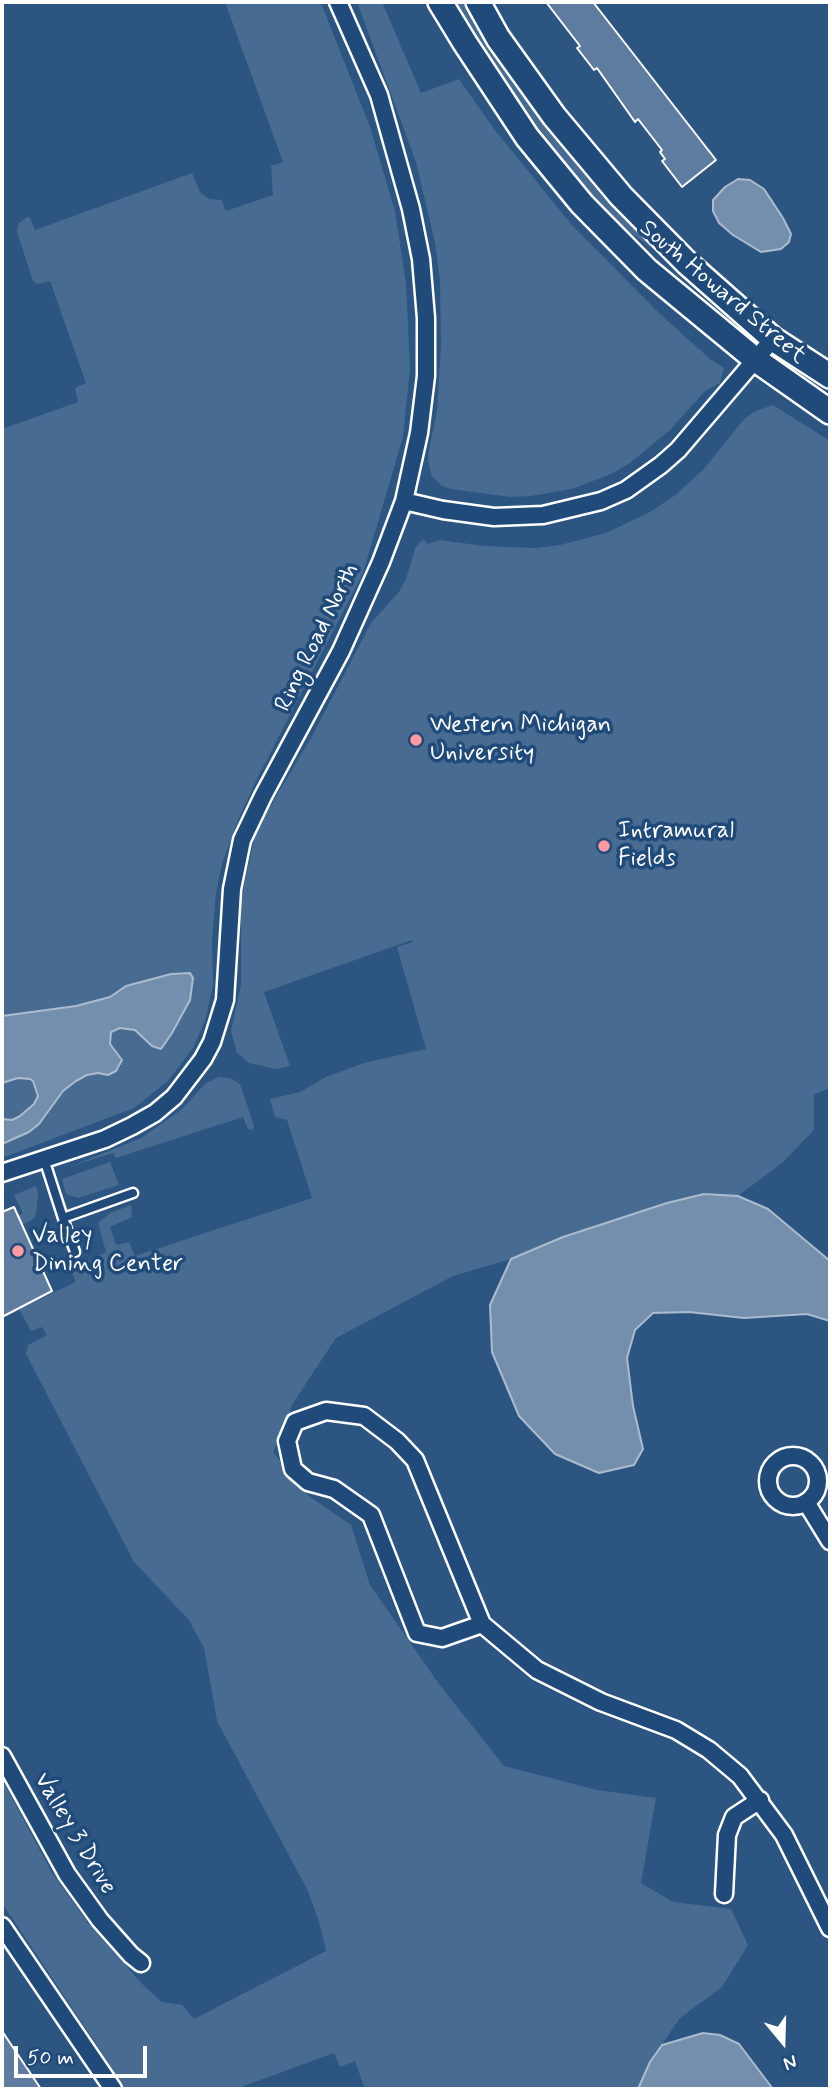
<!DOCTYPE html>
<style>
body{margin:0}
#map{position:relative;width:832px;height:2091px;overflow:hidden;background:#2c5582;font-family:Mynerve,sans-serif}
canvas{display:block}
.frame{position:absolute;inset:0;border:4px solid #fff;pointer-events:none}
.north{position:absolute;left:748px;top:2007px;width:70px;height:70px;-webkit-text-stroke:5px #1f4a7a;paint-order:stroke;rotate:161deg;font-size:19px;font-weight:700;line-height:28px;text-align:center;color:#fff}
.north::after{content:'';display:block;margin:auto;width:24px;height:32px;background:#fff;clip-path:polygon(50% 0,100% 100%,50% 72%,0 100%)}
.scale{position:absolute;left:14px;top:2046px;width:133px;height:32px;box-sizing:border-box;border:4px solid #fff;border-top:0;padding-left:9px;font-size:21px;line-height:24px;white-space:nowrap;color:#fff;-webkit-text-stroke:5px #1f4a7a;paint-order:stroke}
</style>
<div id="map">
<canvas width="832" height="2091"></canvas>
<div class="frame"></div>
<div class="north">N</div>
<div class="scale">50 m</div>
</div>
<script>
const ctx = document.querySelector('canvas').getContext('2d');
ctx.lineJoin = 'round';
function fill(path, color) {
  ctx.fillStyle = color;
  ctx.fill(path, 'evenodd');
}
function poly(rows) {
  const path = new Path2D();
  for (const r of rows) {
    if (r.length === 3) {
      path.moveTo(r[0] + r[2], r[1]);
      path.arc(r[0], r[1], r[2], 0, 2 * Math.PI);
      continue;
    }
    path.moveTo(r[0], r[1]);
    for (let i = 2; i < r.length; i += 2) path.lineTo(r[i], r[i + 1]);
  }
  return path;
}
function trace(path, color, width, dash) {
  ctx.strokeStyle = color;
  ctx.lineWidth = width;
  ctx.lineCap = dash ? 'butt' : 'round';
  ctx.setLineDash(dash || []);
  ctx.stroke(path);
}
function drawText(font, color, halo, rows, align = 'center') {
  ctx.font = font + ' Mynerve,sans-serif';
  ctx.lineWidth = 7;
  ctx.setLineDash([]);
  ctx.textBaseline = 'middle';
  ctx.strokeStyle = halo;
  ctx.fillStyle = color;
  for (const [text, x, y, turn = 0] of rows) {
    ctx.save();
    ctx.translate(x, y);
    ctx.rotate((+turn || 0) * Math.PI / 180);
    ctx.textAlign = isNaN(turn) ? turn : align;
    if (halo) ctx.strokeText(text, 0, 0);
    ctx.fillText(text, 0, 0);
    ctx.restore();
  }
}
fill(poly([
 [225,2,320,2,323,8,370,127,395,211,406,284,410,368,403,437,363,573,257,779,238,820,222,864,216,893,212,941,213,986,205,1021,193,1048,168,1081,134,1108,2,1158,2,1144,29,1133,39,1124,63,1091,87,1075,98,1073,108,1075,116,1071,121,1066,115,1049,110,1044,111,1032,120,1028,135,1030,152,1046,126,986,110,997,76,1006,2,1016,2,429,78,402,75,388,86,383,50,281,38,284,33,281,17,232,18,224,27,217,30,218,35,230,192,173,200,192,209,199,222,200,226,211,273,195,271,166,283,162],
 [357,2,382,2,421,93,459,79,494,129,571,224,659,313,710,359,724,368,720,383,705,391,670,430,630,463,611,474,572,489,531,496,510,497,451,489,442,486,432,477,428,461,429,449,437,411,441,346,440,280,435,243,416,162],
 [453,2,464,2,496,53,524,94,554,134,604,193,680,272,738,323,660,254,616,222,597,201,555,151,515,98],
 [773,405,830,441,830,1088,814,1094,814,1130,782,1163,738,1196,704,1194,667,1203,563,1237,511,1259,453,1276,336,1338,293,1403,273,1452,309,1496,351,1525,370,1585,439,1684,504,1766,597,1790,656,1798,641,1883,673,1902,731,1909,748,1945,722,1987,680,2018,650,2062,638,2089,365,2089,355,2061,340,2067,334,2053,236,2089,126,2089,2,1903,2,1779,51,1871,88,1923,145,1987,162,2002,182,2005,194,2019,326,1951,319,1922,308,1891,217,1721,204,1648,189,1620,134,1562,26,1354,28,1345,47,1335,42,1327,31,1331,19,1309,76,1282,70,1269,106,1252,98,1223,110,1213,131,1205,132,1217,110,1227,116,1245,129,1242,135,1256,312,1198,287,1120,275,1117,270,1099,300,1092,326,1077,364,1063,426,1049,397,947,413,942,412,940,264,992,290,1066,276,1069,249,1063,237,1053,231,1031,241,985,241,900,256,830,311,738,371,623,399,592,406,579,415,549,419,543,424,539,427,544,440,540,484,546,536,548,560,545,606,533,650,512,674,496,703,470,745,418,756,411],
 [24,1077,33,1081,36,1088,38,1096,34,1104,20,1117,12,1120,2,1119,2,1083],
 [219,1077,230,1078,240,1084,254,1126,252,1130,248,1129,243,1117,116,1158,113,1153,69,1167,141,1138,181,1110,206,1083],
 [110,1162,119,1185,78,1198,66,1194,62,1179],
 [36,1186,38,1193,36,1214,33,1219,22,1225,18,1216,23,1213,14,1195]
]), '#486b92');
const water = poly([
 [738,179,750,180,764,189,783,218,791,234,789,242,781,249,761,252,733,235,719,223,713,211,713,200,725,187,738,179],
 [190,973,193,978,190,1000,172,1033,161,1049,152,1046,135,1030,120,1028,111,1032,110,1044,122,1060,116,1071,108,1075,98,1073,87,1075,76,1081,63,1091,39,1124,29,1132,2,1144,2,1119,12,1120,20,1116,34,1104,38,1096,33,1081,30,1079,18,1078,2,1083,2,1016,76,1006,110,997,126,986,171,974,190,973],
 [704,1194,738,1196,768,1209,830,1261,830,1321,807,1314,744,1318,689,1312,653,1313,635,1330,627,1358,633,1406,643,1449,634,1465,599,1473,555,1454,519,1416,492,1352,490,1305,511,1259,563,1237,667,1203,704,1194],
 [703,2033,720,2035,739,2044,773,2089,638,2089,650,2062,662,2045,703,2033]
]);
fill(water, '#748fad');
trace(water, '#acbcce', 2);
const building = poly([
 [546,2,593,2,716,160,682,187,662,161,665,159,660,152,662,150,638,119,635,122,597,68,594,70,577,48,580,46,546,2],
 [14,1207,52,1291,2,1317,2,1212,14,1207],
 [2,2031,41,2089,2,2089,2,2031]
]);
fill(building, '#5e7c9f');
trace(building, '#fff', 2);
const lane = poly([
 [44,1159,63,1218,133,1193],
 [63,1218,75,1252]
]);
const street = poly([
 [404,501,443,510,494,517,543,515,601,501,626,490,661,465,678,450,773,339],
 [2,1173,105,1139,132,1126,155,1113,174,1097,203,1059,212,1042,225,1000,232,889,242,840,263,796,341,651,381,562,404,501,419,433,426,376,426,318,421,259,411,209,379,95,338,2],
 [793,1481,25],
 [806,1502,830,1541],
 [482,1624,442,1638,417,1633,371,1515,334,1489,308,1482,293,1469,287,1441,295,1422,326,1411,364,1416,397,1441,415,1460,482,1624,537,1670,601,1702,676,1730,709,1750,740,1776,784,1835,830,1928],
 [2,1756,67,1874,100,1920,131,1955,141,1963],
 [724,1894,727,1835,734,1817,760,1800],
 [2,1926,113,2089]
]);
const secondary = poly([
 [440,2,465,43,527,137,582,204,647,270,756,360,830,412],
 [478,2,498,38,554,116,621,196,687,263,773,339,830,376]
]);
trace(lane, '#fff', 13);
trace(street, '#fff', 21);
trace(secondary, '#fff', 28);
trace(lane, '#1f4a7a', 8);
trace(street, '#1f4a7a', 16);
trace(secondary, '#1f4a7a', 23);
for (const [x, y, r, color] of [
 [416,740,7,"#ff9aa2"],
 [604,846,7,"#ff9aa2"],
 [18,1251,7,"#ff9aa2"]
]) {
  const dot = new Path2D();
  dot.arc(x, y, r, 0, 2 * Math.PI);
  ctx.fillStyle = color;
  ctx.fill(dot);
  trace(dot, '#1f4a7a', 2.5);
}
drawText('24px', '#fff', '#1f4a7a', [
 ["South Howard Street",722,293,40],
 ["Ring Road North",318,638,-64],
 ["Valley 3 Drive",74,1834,59]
]);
drawText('24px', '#fff', '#1f4a7a', [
 ["Western Michigan",430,726],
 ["University",430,754],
 ["Intramural",618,832],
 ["Fields",618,860],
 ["Valley",32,1237],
 ["Dining Center",32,1265]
], 'left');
</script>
